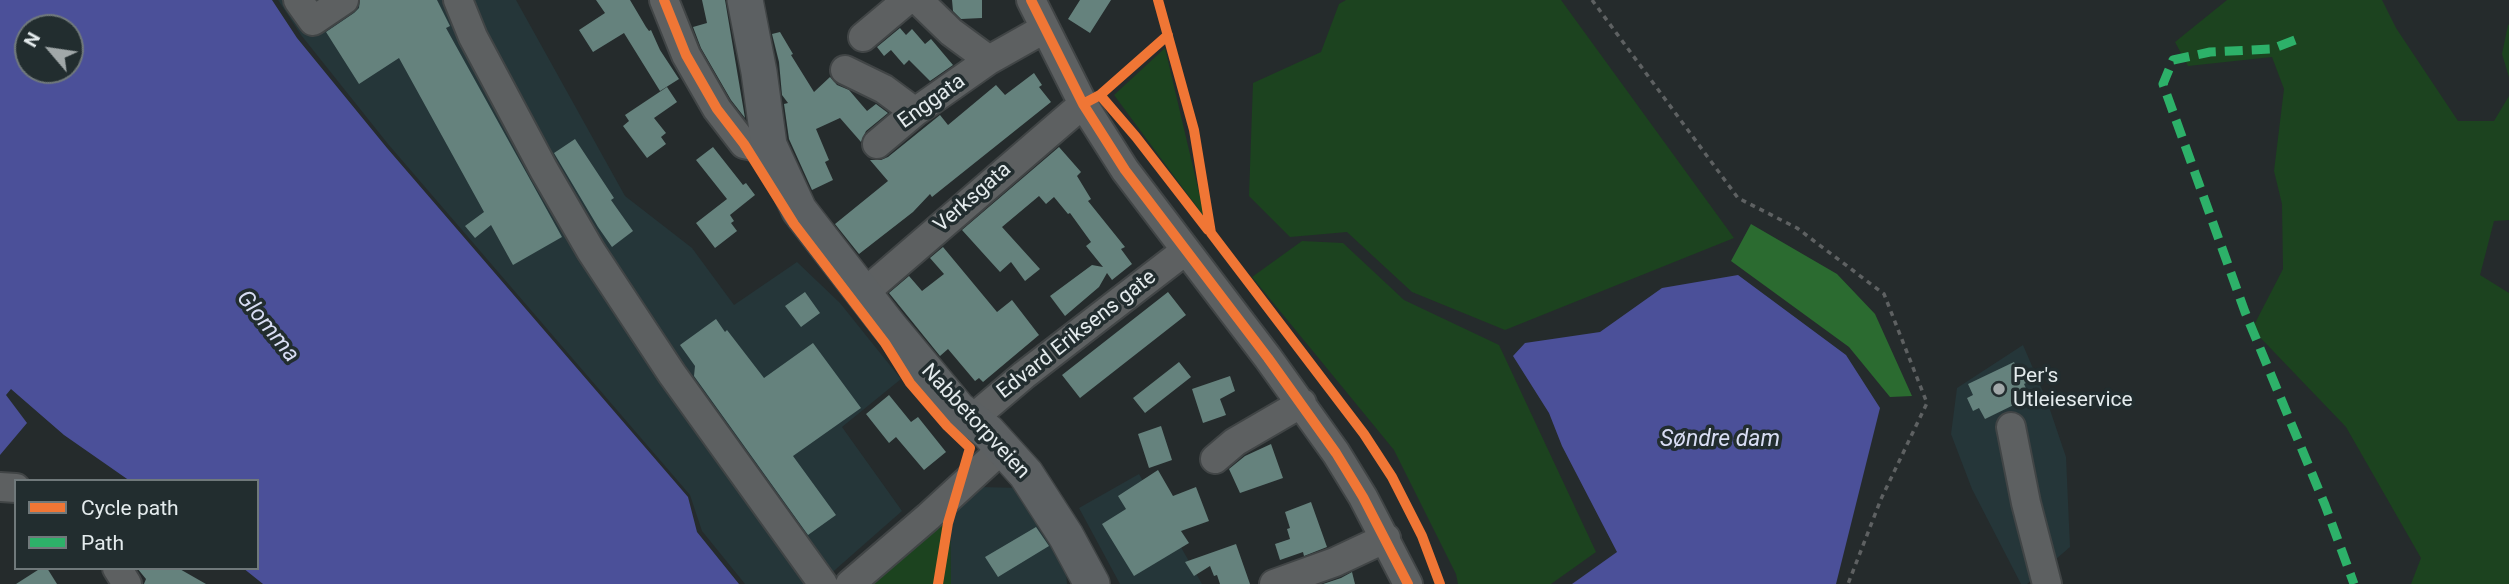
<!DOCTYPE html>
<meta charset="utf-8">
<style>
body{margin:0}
#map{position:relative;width:2509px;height:584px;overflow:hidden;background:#252b2c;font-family:Roboto,sans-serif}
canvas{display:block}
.legend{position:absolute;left:14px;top:479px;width:245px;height:91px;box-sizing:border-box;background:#222d2f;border:2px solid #70797b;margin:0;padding:9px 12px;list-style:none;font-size:21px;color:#e4ebed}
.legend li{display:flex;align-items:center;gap:14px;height:35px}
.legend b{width:35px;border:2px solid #70797b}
.north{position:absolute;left:14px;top:14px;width:70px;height:70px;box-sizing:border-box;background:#222d2f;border:2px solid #70797b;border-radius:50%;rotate:299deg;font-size:19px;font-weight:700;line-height:28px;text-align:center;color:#e4ebed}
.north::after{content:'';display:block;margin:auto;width:24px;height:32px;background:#a1a8a9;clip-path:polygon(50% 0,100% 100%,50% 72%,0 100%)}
</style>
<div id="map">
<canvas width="2509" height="584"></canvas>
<ul class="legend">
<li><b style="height:9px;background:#f07635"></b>Cycle path</li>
<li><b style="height:9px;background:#2db169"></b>Path</li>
</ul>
<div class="north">N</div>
</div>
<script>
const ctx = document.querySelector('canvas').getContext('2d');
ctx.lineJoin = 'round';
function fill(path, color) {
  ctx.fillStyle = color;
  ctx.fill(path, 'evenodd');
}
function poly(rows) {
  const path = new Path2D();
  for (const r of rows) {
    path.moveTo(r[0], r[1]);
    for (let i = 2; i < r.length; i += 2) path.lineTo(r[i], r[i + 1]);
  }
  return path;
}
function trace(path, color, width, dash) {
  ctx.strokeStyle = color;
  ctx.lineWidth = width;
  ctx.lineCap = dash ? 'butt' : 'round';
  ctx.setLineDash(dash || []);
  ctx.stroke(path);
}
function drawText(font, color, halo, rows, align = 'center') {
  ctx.font = font + ' Roboto,sans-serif';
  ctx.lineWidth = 7;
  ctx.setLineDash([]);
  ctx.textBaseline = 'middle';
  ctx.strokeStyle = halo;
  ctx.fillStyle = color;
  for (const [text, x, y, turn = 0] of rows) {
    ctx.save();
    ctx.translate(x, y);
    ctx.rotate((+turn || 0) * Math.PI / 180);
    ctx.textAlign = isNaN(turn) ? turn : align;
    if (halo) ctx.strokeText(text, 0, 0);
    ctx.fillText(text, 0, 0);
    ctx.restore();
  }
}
fill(poly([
 [278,0,516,0,625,196,692,248,734,305,797,262,840,303,901,379,842,427,902,511,819,584,745,584,702,531,690,495,388,144,301,35],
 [2023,345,2047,401,2066,457,2070,547,2027,584,2021,584,1972,489,1951,434,1957,388],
 [1139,474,1202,584,1120,584,1079,508],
 [981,487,1020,488,1065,554,1067,584,951,584,950,517]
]), '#253639');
fill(poly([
 [1346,0,1561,0,1734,238,1505,330,1412,292,1347,232,1290,237,1249,196,1253,83,1321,52,1339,4],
 [2227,0,2382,0,2396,28,2458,121,2494,121,2509,96,2509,220,2494,221,2480,275,2509,293,2509,584,2411,584,2421,558,2346,427,2252,329,2283,269,2282,204,2274,171,2284,89,2272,57,2188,66,2175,42],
 [2508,25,2509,25,2509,77,2502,54],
 [1165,48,1205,218,1114,95],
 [1302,241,1343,243,1404,300,1499,345,1596,552,1551,584,1458,584,1456,574,1394,450,1252,277],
 [950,517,951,584,869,584]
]), '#1c431f');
fill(poly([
 [1751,224,1837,274,1875,314,1912,396,1890,397,1849,347,1731,261]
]), '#2b6b30');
fill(poly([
 [0,0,272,0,297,38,387,148,688,497,697,532,739,584,263,584,243,568,257,568,257,481,130,481,64,435,11,389,6,395,27,423,0,455],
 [28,28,70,28,70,70,28,70],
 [1738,275,1846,355,1880,408,1836,584,1572,584,1617,552,1562,446,1549,413,1513,356,1525,343,1600,332,1662,288]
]), '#4b5099');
fill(poly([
 [360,0,437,0,450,26,446,28,562,237,513,265,491,225,475,238,465,226,484,212,399,58,359,84,326,32,354,13,359,8],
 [596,0,630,0,646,27,649,31,651,30,660,50,679,79,660,91,624,33,593,52,579,30,605,13],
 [702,0,725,0,745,118,731,100,701,48,693,27,707,23],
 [952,0,982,0,982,18,961,19,953,11],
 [1080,0,1111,0,1090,33,1068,19],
 [900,28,906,35,912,29,925,44,931,39,953,65,930,81,909,60,904,65,891,50,884,56,877,47],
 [780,32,793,54,791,55,814,92,830,77,837,85,849,90,867,111,876,104,888,113,866,131,861,142,840,118,816,129,829,160,825,162,833,180,812,190,789,139,784,104,788,103,782,95,779,62,772,34],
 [1034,73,1042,85,1039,87,1051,102,932,197,930,194,913,212,859,254,835,224,888,181,870,160,881,160,888,157,940,115,948,125,996,85,1005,95],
 [667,87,677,102,654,118,666,133,661,137,666,144,647,158,623,126,629,121,625,115],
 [575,139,614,198,611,200,633,231,612,247,598,227,554,153],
 [713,147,743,185,746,183,755,195,730,215,734,221,731,223,737,231,715,248,696,223,727,199,696,160],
 [1059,147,1081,172,1077,176,1091,199,1088,201,1125,247,1121,249,1132,264,1112,280,1107,273,1099,287,1065,316,1050,296,1092,265,1103,267,1086,246,1091,242,1070,213,1068,214,1054,197,1046,204,1039,196,1002,227,1040,269,1025,281,1011,262,1000,272,962,230],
 [943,247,997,312,1012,300,1039,335,983,382,979,378,975,381,948,349,940,356,889,293,909,276,922,291,944,274,930,258],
 [805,292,820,313,801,327,785,306],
 [1168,292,1186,315,1080,398,1062,375],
 [716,319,725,332,727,330,764,378,813,343,861,408,793,456,836,515,808,535,694,376,695,366,680,345],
 [1179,362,1191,377,1145,413,1133,398],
 [2014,362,2017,368,2023,365,2030,381,2024,384,2030,397,1985,419,1979,408,1973,411,1967,398,1973,395,1968,384],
 [1230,376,1235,391,1220,399,1226,415,1203,423,1192,389],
 [889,395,911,422,918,417,946,452,924,470,896,437,889,443,866,414],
 [1161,426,1172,460,1149,468,1138,434],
 [1271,444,1283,478,1240,493,1229,469,1245,456],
 [1158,470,1173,496,1196,487,1209,521,1181,531,1189,543,1134,576,1102,524,1126,509,1118,496],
 [1311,502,1327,547,1304,556,1303,552,1280,560,1275,544,1290,539,1287,529,1290,528,1285,512],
 [1036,527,1049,546,998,577,985,557],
 [1236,544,1250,584,1220,584,1217,575,1214,576,1210,566,1194,576,1185,562],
 [41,568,47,568,57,584,16,584],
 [137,568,178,568,206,584,144,584,146,579],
 [1352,572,1355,584,1323,584,1341,578]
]), '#65827d');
const minor = poly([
 [298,0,313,21,344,0],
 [458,0,473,37,544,170,591,251,672,374,823,584],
 [664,0,686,55,717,109,744,144,758,147,769,145],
 [918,0,951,32,989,60],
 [1031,0,1083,104,1125,170,1268,358,1336,453,1363,497,1408,584],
 [863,37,907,0],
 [845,70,884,89,915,112],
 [877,144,915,112,989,60,1044,29],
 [864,293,1083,104],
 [971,420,1024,375,1185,251],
 [2011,427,2026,503,2047,584],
 [1215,459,1235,442,1302,403],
 [0,487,16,488],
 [117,568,127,584],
 [850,584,928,517,1003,448],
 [1274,584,1335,562,1386,538]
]);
const major = poly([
 [745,0,759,72,769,145,799,210,889,326,958,409,988,432,1026,474,1066,536,1092,584]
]);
trace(minor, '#414546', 32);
trace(major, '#414546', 38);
trace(poly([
 [1592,0,1738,198,1797,228,1884,294,1927,403,1881,499,1848,584]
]), '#5e6162', 3.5, [5, 5]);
trace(minor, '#5d6061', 28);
trace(major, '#5c6062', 35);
trace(poly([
 [2295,40,2272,49,2210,52,2173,60,2163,84,2245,312,2325,505,2354,584]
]), '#2db169', 9, [18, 9]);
trace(poly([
 [664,0,686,55,717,109,744,144,794,224,885,343,910,383,947,426,970,448,948,523,938,584],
 [1031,0,1083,104,1125,170,1268,358,1336,453,1363,497,1408,584],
 [1158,0,1194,130,1211,233,1364,434,1392,477,1422,536,1440,584],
 [1100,95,1168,35],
 [1083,104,1100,95,1136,137,1208,230]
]), '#f07635', 10);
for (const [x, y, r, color] of [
 [1999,389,7,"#a1a8a9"]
]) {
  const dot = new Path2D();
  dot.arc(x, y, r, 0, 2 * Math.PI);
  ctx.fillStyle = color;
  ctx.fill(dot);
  trace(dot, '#222d2f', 2.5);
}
drawText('21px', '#e4ebed', '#222d2f', [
 ["Enggata",932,102,-36],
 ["Verksgata",973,198,-41],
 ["Edvard Eriksens gate",1077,335,-38],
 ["Nabbetorpveien",975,422,47]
]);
drawText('21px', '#e4ebed', '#222d2f', [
 ["Per's",2013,377],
 ["Utleieservice",2013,401]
], 'left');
drawText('italic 23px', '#d8ddf3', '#222d2f', [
 ["Glomma",267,327,51],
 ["Søndre dam",1720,440]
]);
</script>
